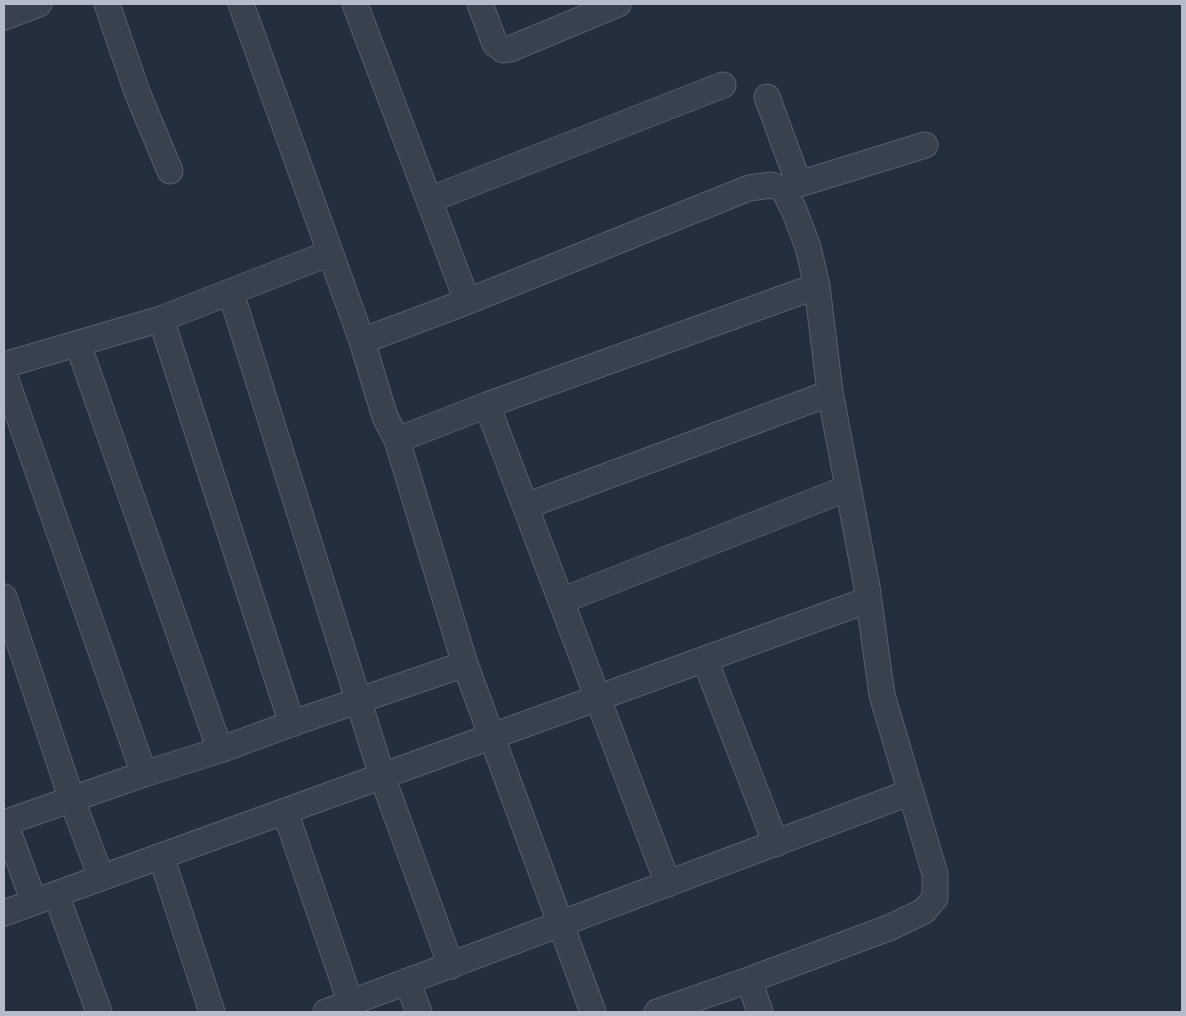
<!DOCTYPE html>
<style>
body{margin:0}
#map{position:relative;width:1186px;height:1016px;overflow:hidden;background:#242f3e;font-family:"PT Sans Narrow",sans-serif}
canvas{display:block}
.frame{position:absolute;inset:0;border:5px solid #b4bcc9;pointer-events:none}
</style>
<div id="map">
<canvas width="1186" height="1016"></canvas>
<div class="frame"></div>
</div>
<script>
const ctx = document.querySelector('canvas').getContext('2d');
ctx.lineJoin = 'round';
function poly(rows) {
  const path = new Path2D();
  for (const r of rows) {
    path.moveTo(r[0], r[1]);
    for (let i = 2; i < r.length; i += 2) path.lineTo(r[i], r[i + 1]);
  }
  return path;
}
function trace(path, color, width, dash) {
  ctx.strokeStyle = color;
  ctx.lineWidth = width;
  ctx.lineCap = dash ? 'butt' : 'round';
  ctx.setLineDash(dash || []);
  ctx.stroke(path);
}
const street = poly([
 [107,4,137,92,170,171],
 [241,4,362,341,385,417,397,440,465,664,593,1012],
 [355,4,463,290,466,302],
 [480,4,495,44,503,50,510,49,618,4],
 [4,17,39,4],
 [767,97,799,184],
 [783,189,925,145],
 [429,200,723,85],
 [231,293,382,776,451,966],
 [161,319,292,724],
 [362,341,466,302,749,188,771,185,783,189,794,210,808,247,817,286,830,392,867,587,882,695,935,874,935,898,924,911,891,927,749,980,657,1012],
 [78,344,220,750],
 [4,365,161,319,330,253],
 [4,374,144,774],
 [487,405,668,884],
 [397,440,487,405,817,286],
 [526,506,817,398,830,392],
 [4,597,72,800,101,877],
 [561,601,848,488],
 [705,660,776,844],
 [285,811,351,1004],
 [4,823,144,774,220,750,293,723,465,664],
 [5,823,34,902],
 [161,856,212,1012],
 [56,894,99,1012],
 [4,913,868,600],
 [749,980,760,1012],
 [407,981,419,1012],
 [326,1012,911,792]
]);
trace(street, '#565f6c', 27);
trace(street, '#38414e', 25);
</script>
